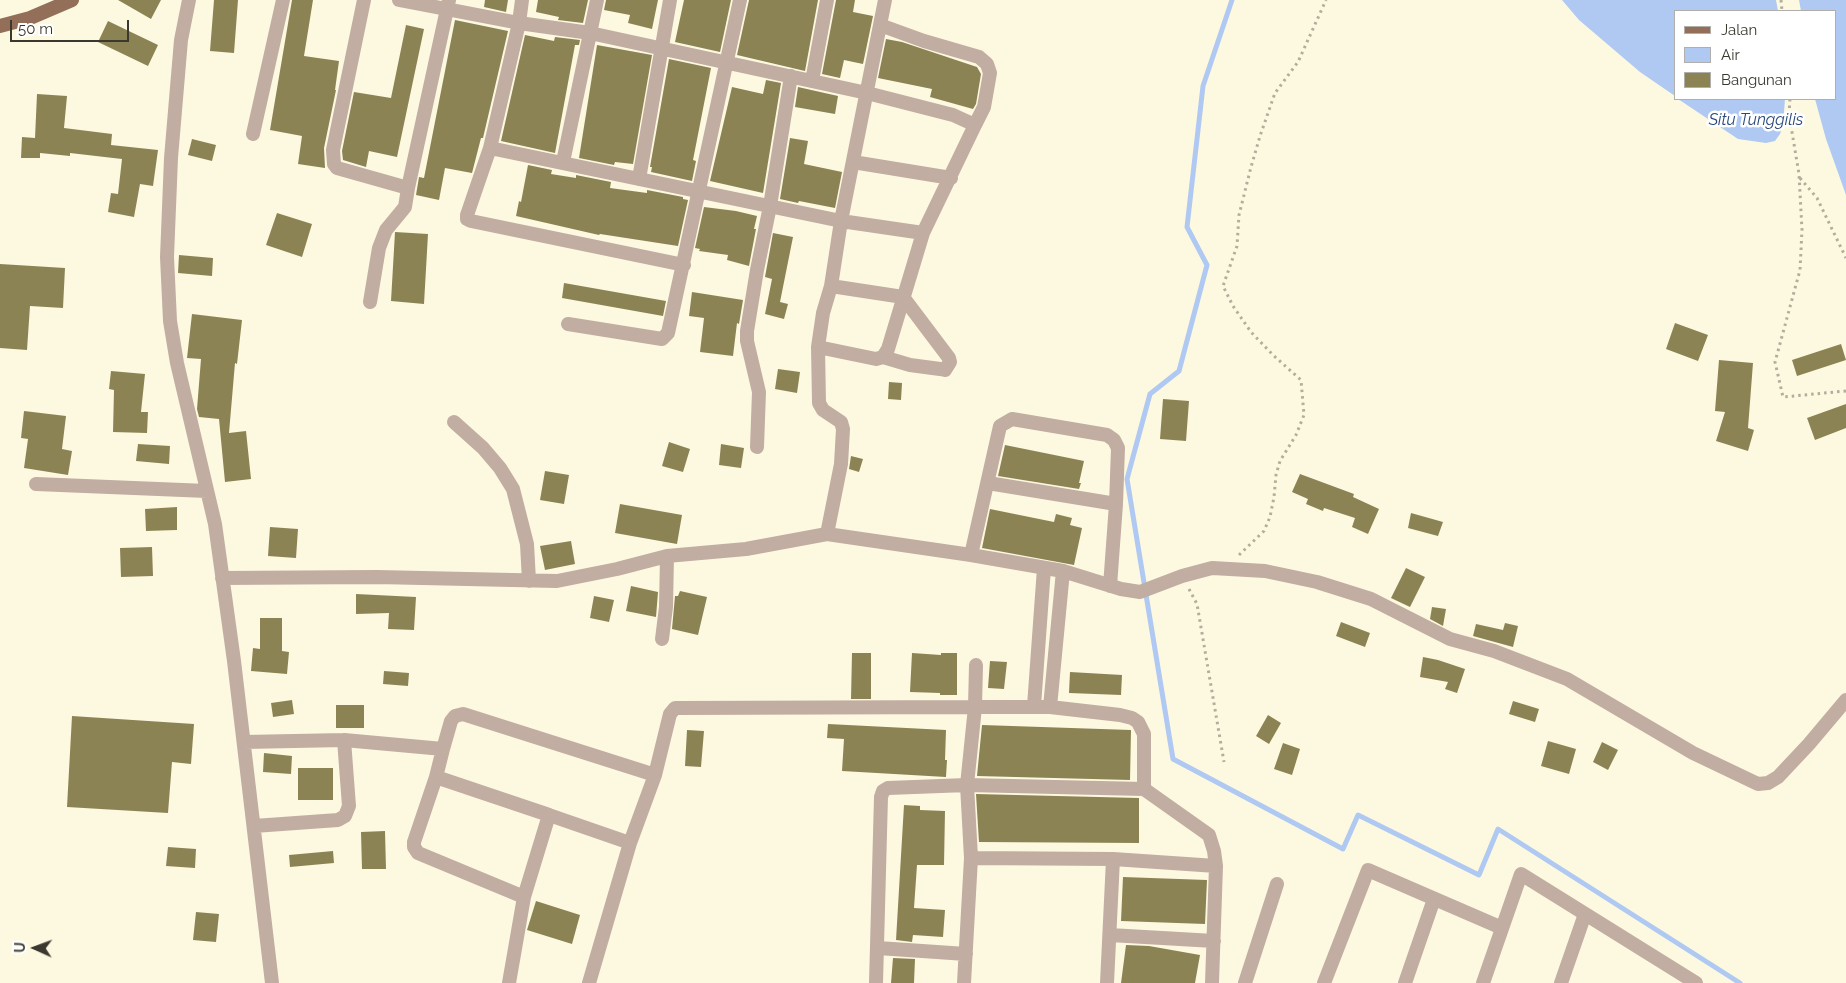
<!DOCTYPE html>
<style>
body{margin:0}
#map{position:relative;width:1846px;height:983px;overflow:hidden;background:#fdf9e1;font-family:Raleway,sans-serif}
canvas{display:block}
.legend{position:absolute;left:1674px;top:10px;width:162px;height:90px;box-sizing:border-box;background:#fff;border:1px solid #b0afac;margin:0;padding:6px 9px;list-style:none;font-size:15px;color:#3a382f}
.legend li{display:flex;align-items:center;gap:10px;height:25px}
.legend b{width:25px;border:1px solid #b0afac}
.north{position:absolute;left:10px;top:923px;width:50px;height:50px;-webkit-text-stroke:4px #fff;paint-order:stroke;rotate:272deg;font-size:14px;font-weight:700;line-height:20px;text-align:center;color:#3a382f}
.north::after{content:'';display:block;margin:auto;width:18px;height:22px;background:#3a382f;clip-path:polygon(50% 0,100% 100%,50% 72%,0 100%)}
.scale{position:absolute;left:10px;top:20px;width:119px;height:22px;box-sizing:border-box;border:2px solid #3a382f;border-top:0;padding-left:6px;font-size:15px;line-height:18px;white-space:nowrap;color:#3a382f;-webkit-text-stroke:4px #fff;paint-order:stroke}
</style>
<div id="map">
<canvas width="1846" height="983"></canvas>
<ul class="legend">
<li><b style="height:6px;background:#936f5a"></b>Jalan</li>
<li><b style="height:14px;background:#b0c9f2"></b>Air</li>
<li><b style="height:14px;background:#8c8355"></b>Bangunan</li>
</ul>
<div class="north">U</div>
<div class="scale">50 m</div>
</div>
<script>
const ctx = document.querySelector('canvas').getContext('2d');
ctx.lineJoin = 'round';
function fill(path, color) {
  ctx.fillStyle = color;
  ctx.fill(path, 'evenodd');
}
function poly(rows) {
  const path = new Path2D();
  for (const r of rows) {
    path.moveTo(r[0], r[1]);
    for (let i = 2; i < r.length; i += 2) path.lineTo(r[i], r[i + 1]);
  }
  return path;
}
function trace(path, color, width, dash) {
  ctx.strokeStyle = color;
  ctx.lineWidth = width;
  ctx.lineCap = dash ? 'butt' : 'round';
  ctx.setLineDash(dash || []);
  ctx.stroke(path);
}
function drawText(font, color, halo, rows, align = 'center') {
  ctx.font = font + ' Raleway,sans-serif';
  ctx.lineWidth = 5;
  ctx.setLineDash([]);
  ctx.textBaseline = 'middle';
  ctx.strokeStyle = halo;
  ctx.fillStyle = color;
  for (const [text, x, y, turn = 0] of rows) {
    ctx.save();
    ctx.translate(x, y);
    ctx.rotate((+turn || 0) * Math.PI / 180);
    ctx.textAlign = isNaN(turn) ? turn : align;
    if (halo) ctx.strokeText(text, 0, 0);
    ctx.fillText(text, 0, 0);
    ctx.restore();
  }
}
fill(poly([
 [1562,0,1776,0,1778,11,1675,11,1675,96,1640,72,1579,20],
 [1799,0,1846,0,1846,195,1826,139,1815,99,1835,99,1835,11,1801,11],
 [1678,99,1785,99,1783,125,1780,134,1775,141,1766,143,1738,139]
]), '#b0c9f2');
trace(poly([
 [1232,0,1203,86,1187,227,1207,265,1179,371,1150,394,1127,479,1173,759,1343,849,1358,815,1479,875,1498,829,1740,983]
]), '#b0c9f2', 5);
fill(poly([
 [118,0,161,0,151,19],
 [214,0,238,0,234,53,210,51],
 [292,0,313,0,304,56,339,61,335,90,336,90,324,148,325,168,298,164,302,136,270,130],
 [485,0,508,0,506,12,484,7],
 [538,0,588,0,583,23,558,20,559,17,536,12],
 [606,0,658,0,652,29,628,23,630,15,604,10],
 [684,0,731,0,720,52,675,42],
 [749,0,818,0,805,71,737,55],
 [836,0,855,0,853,12,873,16,863,64,844,60,840,78,822,74],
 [455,20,508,31,483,138,481,138,472,173,445,168,439,200,416,195,419,177,424,178],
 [108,21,158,45,148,66,98,42],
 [406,25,424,29,397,157,369,151,366,167,343,160,342,151,354,92,391,98],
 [525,35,554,41,555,37,580,40,579,45,575,45,555,153,501,141],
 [886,39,902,42,977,67,981,74,976,104,973,109,930,97,932,89,878,78],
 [597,45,652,55,633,164,615,162,614,165,579,158],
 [669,59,711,68,693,160,696,161,692,181,651,172,652,167,650,167],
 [766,80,781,83,763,193,710,181,732,87,763,94],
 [798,87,838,96,835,114,795,107],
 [37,94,67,96,64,128,112,134,111,145,158,150,153,186,140,184,134,217,108,212,111,193,118,194,122,159,70,153,70,156,40,153,40,158,21,158,22,137,35,138],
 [790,138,808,141,804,164,842,172,835,208,799,201,798,203,780,199],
 [192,139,216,145,212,161,188,155],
 [528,165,552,170,551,174,576,178,576,175,611,182,610,188,647,193,647,190,683,197,683,199,688,200,678,246,600,234,599,235,516,216,519,201,521,202],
 [704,207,736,211,757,216,754,229,756,229,749,266,727,260,728,255,699,251,700,249,695,248],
 [277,213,312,224,302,257,266,245],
 [395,232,428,234,424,304,391,301],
 [773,233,793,237,780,302,788,304,784,319,765,314,772,279,765,277],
 [179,255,213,258,212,276,178,273],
 [0,264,65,268,63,308,30,306,27,350,0,348],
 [564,283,666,301,663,316,562,298],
 [692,292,743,300,739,324,737,323,733,356,700,352,704,318,689,316],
 [192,314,242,320,237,364,235,363,229,433,246,431,251,479,225,482,219,419,199,417,197,409,201,359,187,358],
 [1675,323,1708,335,1698,361,1666,349],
 [1841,344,1846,360,1797,376,1792,360],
 [1719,360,1753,363,1748,428,1754,430,1748,451,1716,441,1725,412,1715,411],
 [778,369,800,372,797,393,775,389],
 [111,371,145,374,141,412,148,412,147,433,113,432,114,390,109,389],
 [889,382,902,383,901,400,888,399],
 [1163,399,1189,401,1186,441,1160,439],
 [1846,404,1846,428,1815,440,1807,418],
 [24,411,66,416,62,449,72,451,68,475,24,468,28,439,21,438],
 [669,442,690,449,683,472,662,466],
 [138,444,170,446,169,464,136,461],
 [721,444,744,448,741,468,719,465],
 [1005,445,1084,461,1079,483,1081,483,1079,489,998,476],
 [851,456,863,459,859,472,849,469],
 [545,471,569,475,564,504,540,500],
 [1300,474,1354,494,1353,497,1379,509,1368,534,1352,527,1355,518,1324,508,1323,511,1306,504,1308,499,1292,492],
 [620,504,682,515,677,544,615,533],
 [177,507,177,530,146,531,145,509],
 [990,509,1054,522,1056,514,1072,518,1070,525,1082,528,1074,565,982,548],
 [1411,513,1443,522,1438,536,1408,528],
 [270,527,298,529,296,558,268,556],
 [571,541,575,564,545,570,540,546],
 [152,547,153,576,121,577,120,548],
 [1406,568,1425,577,1410,607,1391,598],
 [631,586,658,592,656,617,626,611],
 [680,591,707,597,698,635,672,629,675,596,678,596],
 [356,594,416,597,414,630,388,629,389,613,356,614],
 [594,596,614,600,609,622,590,618],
 [1432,607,1446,609,1443,626,1430,619],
 [260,618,282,618,282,651,289,652,287,674,251,671,253,648,260,649],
 [1341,622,1370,633,1365,647,1336,636],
 [1505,623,1518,626,1513,647,1473,636,1476,624,1503,630],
 [852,653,871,653,871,699,851,699],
 [912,653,941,655,941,653,957,653,957,695,940,695,940,693,910,692],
 [1423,657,1438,660,1465,669,1457,693,1445,689,1448,682,1420,677],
 [990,661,1007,662,1004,689,988,688],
 [384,671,409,673,408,686,383,684],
 [1070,672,1122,675,1121,695,1069,693],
 [292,700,294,714,273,717,271,703],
 [1513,701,1539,709,1535,722,1509,714],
 [336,705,364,705,364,728,336,728],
 [1268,715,1281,723,1269,744,1256,736],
 [72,716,194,724,191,764,172,762,168,813,67,807],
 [828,724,946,730,945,760,947,760,946,777,842,771,844,739,827,738],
 [982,725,1131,730,1130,780,977,776],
 [687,730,704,731,701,767,685,766],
 [1548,741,1576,749,1569,774,1541,766],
 [1602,742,1618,750,1608,770,1593,762],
 [1283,743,1300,749,1292,775,1274,769],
 [264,753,292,756,291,774,263,772],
 [298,768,333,768,333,800,298,800],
 [976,794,1139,798,1139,843,979,842],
 [904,805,920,806,920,810,945,811,944,865,917,865,914,908,945,910,943,937,913,935,912,942,896,940],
 [385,831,386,869,362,869,361,832],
 [168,847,196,849,195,868,166,866],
 [333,851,334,863,290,867,289,855],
 [1123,877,1207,880,1205,924,1121,921],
 [536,901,580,915,572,944,527,930],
 [196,912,219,914,216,942,193,940],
 [1126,945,1149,946,1200,955,1195,983,1121,983],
 [893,958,915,959,914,983,891,983]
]), '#8c8355');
trace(poly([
 [1781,0,1782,11],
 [1790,99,1789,114,1799,174,1802,230,1800,270,1775,362,1783,397,1846,391],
 [1800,178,1817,198,1846,258],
 [1239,555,1264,531,1270,517,1274,497,1276,475,1280,461,1296,435,1304,415,1301,380,1273,355,1251,332,1233,306,1223,286,1237,246,1239,215,1251,167,1260,136,1275,93,1298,62,1326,0],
 [1189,589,1197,604,1224,762]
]), '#b1ae9b', 3, [2.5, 4]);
trace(poly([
 [189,0,181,40,171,158,167,257,170,321,177,363,215,524,234,661,272,983],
 [364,0,333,150,334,164,337,168,408,188,449,0],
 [399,0,519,23,590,33,867,93,953,115,975,125,923,233,841,221,490,148,519,23,522,0],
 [880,25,924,41,979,57,987,64,990,73,984,107,975,125],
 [812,81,827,0],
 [253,134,283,0],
 [490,148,467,215,467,219,471,221,684,265],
 [563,162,597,0],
 [853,162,951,178],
 [639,179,670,0],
 [831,286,903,297,949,358,950,362,945,370,940,369,910,365,883,357],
 [370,302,379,248,386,230,405,207,408,188],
 [568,324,662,339,668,333,740,0],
 [818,347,876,359,883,357,888,349,923,233],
 [454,422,483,448,500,468,513,489,527,544,529,581],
 [757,447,759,392,747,341,747,331,757,270,770,206,791,76],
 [988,483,1116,504],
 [36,484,207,491],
 [827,534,841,464,843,429,841,422,823,410,819,403,818,347,823,313,831,286,841,221,885,0],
 [971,555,1000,426,1012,419,1107,435,1114,440,1118,448,1116,504,1110,586],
 [222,578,377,577,557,581,617,569,667,556,746,549,827,534,971,555,1063,571,1121,589,1140,592,1182,576,1212,568,1265,571,1317,582,1371,599,1450,639,1494,651,1567,679,1693,753,1758,784,1768,783,1778,777,1809,744,1846,700],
 [662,639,666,607,667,556],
 [976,665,975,707,1050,707,1120,715,1132,718,1138,722,1144,734,1144,789],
 [1034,706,1044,568],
 [1050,707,1063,571],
 [244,742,344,740,443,749,436,777,549,815,524,897,509,983],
 [443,749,451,721,455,716,463,714,655,775],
 [436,777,414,842,414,847,418,853,524,897],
 [549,815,630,843,655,775,670,714,675,708,975,707,967,785,971,858,964,983],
 [254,826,338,820,345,816,349,806,344,740],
 [971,858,1113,859,1107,983],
 [1113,859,1216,866],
 [1110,935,1214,941],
 [878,948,966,954],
 [589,983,630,843],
 [876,983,881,797,883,791,888,788,967,785,1144,789,1209,835,1214,851,1216,866,1212,983],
 [1245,983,1277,884],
 [1324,983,1368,870,1502,928],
 [1405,983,1434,899],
 [1483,983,1521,874,1696,983],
 [1561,983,1585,914]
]), '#c2ada2', 14);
trace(poly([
 [0,26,30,18,72,0]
]), '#936f5a', 14);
drawText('italic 16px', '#2a487b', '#fff', [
 ["Situ Tunggilis",1756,120]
]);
</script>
